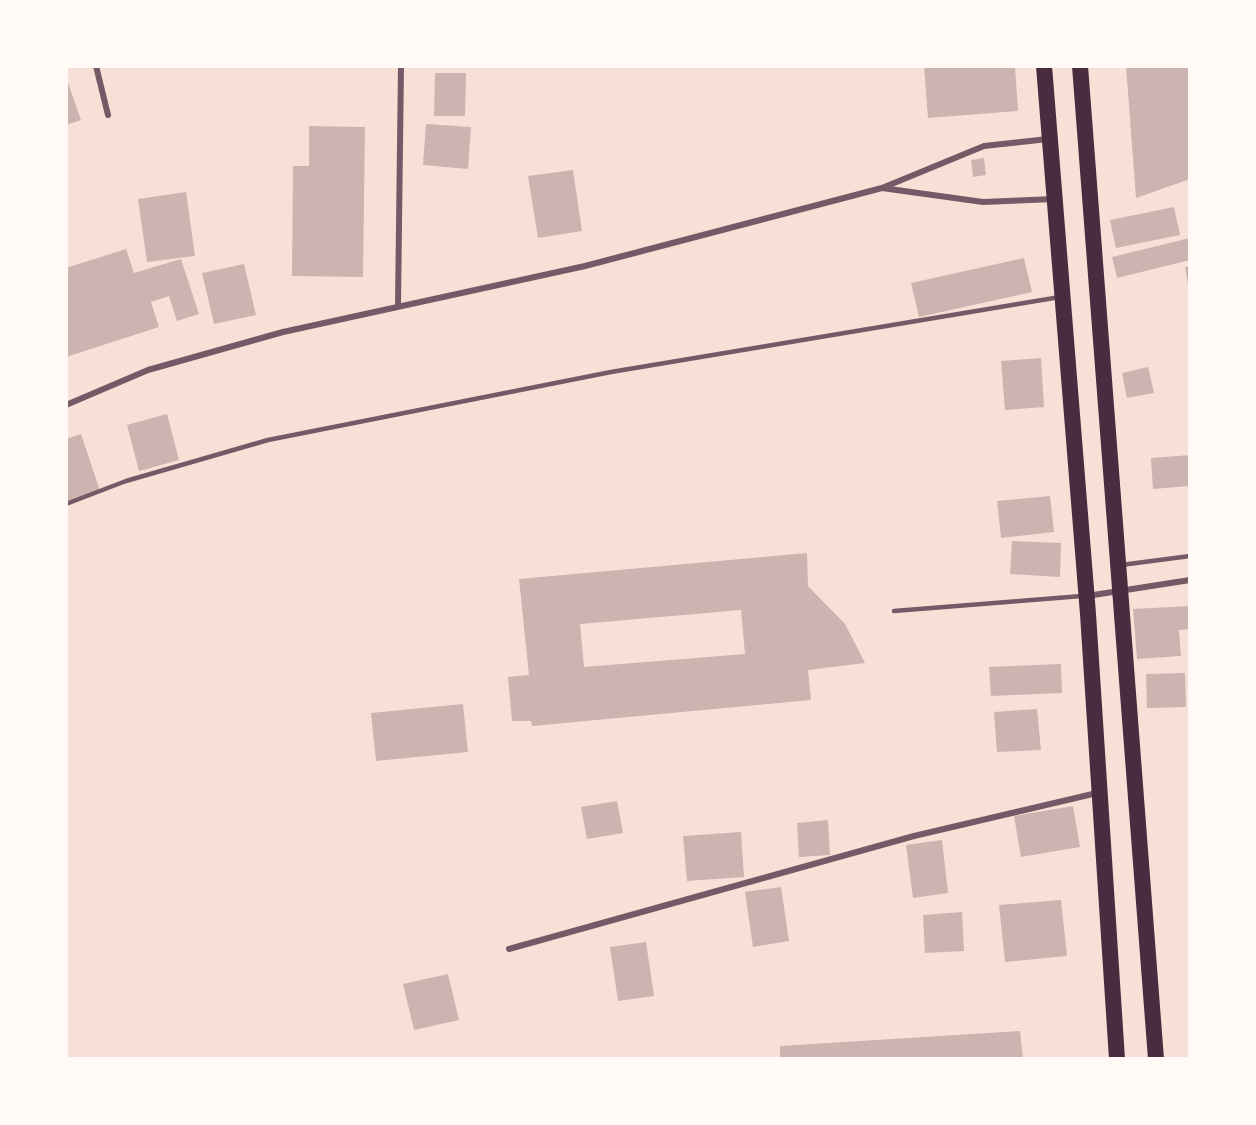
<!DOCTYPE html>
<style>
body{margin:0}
#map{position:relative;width:1256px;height:1125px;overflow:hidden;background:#f7e1d7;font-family:"Archivo Narrow",sans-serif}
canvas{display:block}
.frame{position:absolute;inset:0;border:68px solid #fffaf5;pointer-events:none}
</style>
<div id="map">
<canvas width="1256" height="1125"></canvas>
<div class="frame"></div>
</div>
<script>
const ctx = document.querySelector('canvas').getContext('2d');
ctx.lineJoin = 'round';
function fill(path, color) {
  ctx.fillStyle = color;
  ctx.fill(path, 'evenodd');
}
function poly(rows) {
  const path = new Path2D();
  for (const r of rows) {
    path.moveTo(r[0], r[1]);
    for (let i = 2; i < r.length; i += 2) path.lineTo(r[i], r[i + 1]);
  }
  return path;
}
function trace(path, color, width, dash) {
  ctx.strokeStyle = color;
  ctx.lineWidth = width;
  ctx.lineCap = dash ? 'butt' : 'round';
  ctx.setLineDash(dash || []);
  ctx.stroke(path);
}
fill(poly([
 [924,66,1015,66,1018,111,928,118],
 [1126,66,1190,66,1190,179,1136,198],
 [435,73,466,73,465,116,434,116],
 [66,77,81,120,66,125],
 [426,124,471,127,468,169,423,165],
 [309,126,365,127,363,277,292,276,293,166,309,166],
 [984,158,986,175,973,177,971,160],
 [573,170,582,231,538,238,528,176],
 [186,192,195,256,147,262,138,199],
 [1174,207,1180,235,1116,248,1110,220],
 [1190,238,1190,260,1117,278,1112,257],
 [126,249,134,273,181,259,199,314,177,321,169,296,151,302,159,327,66,357,66,268],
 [1024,258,1032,292,919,317,911,283],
 [244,264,256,315,214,324,202,273],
 [1190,266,1190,290,1189,290,1185,267],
 [1041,358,1044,407,1005,410,1001,361],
 [1148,367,1154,393,1127,398,1122,373],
 [167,414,179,460,139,471,127,425],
 [81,434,100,491,66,502,66,439],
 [1190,455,1190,486,1153,489,1151,458],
 [1050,496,1054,532,1001,538,997,501],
 [1012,541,1061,543,1060,577,1010,574],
 [807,553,808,586,845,624,865,663,808,670,811,700,532,726,531,721,512,721,508,677,529,675,519,579],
 [741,610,745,654,584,667,580,624],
 [1190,606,1190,629,1179,630,1181,656,1137,659,1133,609],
 [1061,664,1062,693,991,696,989,667],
 [1185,673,1186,707,1147,708,1146,674],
 [463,704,468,752,376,761,371,713],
 [1037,709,1041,750,997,752,994,712],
 [617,801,623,833,587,839,581,807],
 [1073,806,1080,847,1021,857,1014,816],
 [828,820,830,855,799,857,797,823],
 [741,832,744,877,687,881,683,836],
 [942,840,948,893,913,898,906,845],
 [781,887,789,941,753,947,745,892],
 [1061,900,1067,956,1005,962,999,905],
 [962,912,964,951,925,953,923,915],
 [646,942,654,996,618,1001,610,947],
 [448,974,459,1020,414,1030,403,984],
 [1020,1031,1023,1059,780,1059,780,1046]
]), '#ccb4b1');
trace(poly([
 [66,504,126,481,268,440,611,372,1060,297],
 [1121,565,1190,556],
 [894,611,1082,596]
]), '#755966', 4.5);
trace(poly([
 [96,66,108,115],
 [882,188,983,202,1054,199],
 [398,305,401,66],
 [66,405,148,370,283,332,585,266,882,188,984,146,1048,139],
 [1087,596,1190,580],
 [509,949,914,836,1097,793]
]), '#755966', 6);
trace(poly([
 [1044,66,1088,614,1117,1059],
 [1080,66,1156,1059]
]), '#4a2c40', 16);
</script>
